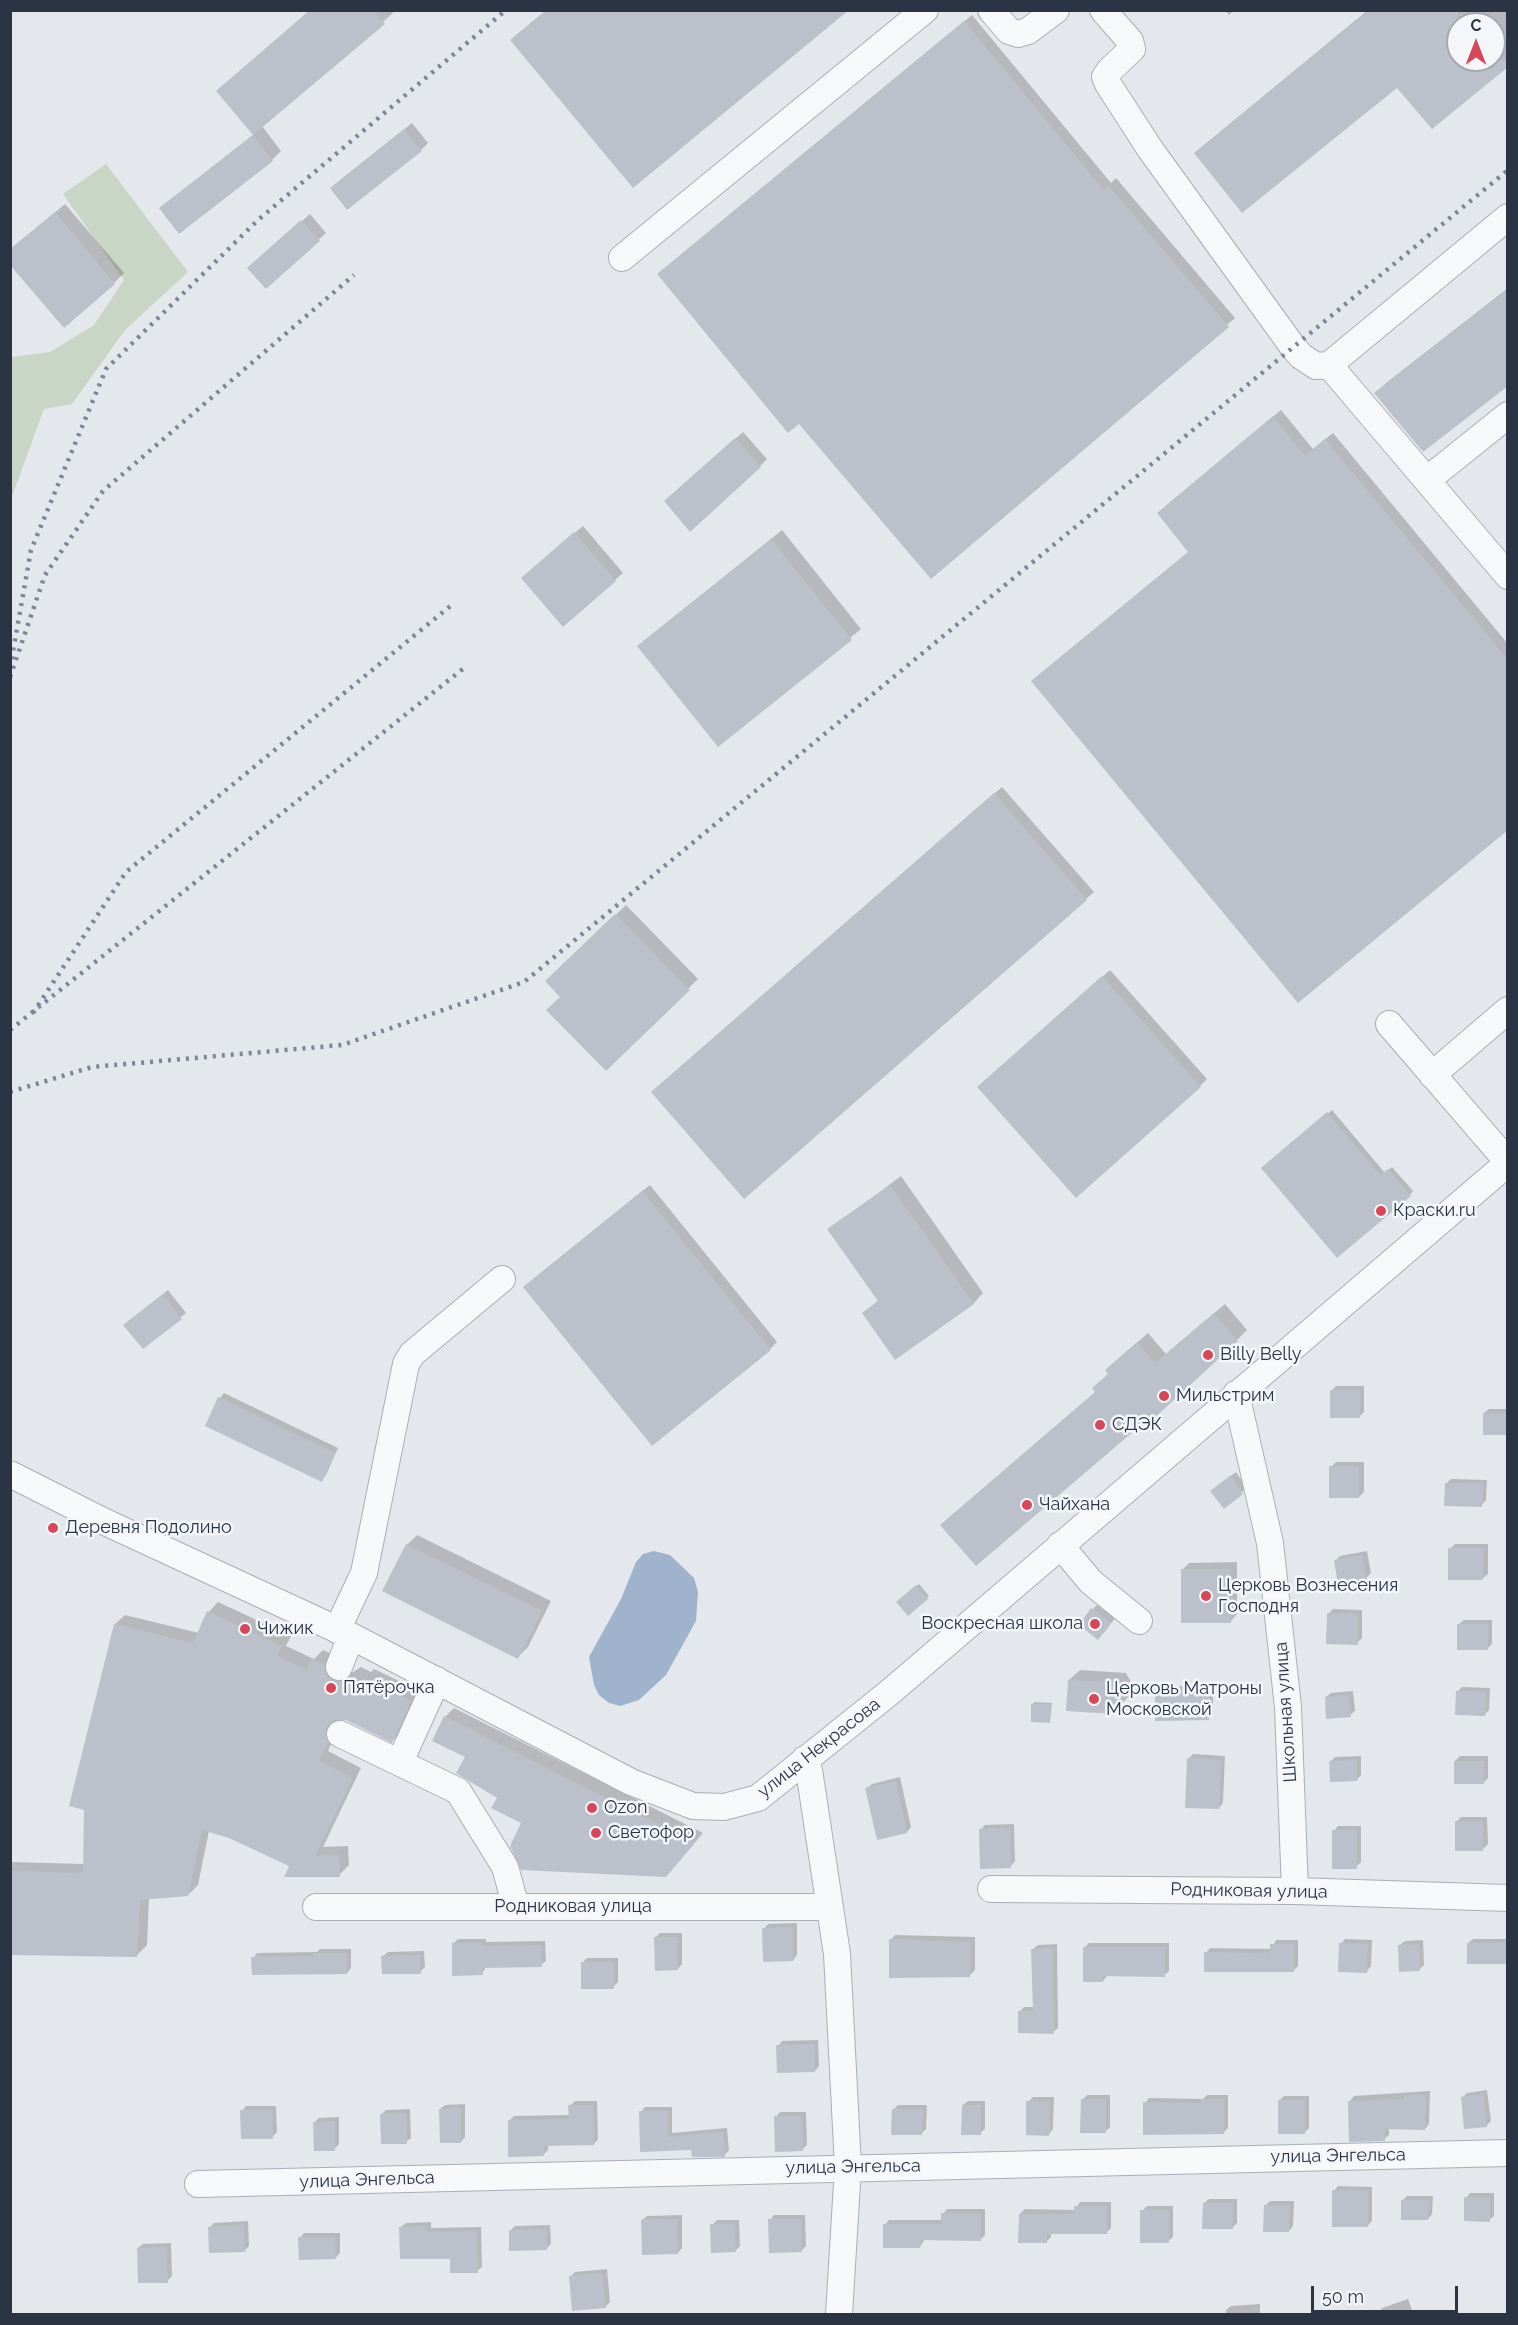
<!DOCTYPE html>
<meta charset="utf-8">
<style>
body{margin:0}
#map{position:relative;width:1518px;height:2325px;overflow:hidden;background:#e4e7ec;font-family:Raleway,sans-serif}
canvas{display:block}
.frame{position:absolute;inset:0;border:12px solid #2b3445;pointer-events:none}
.north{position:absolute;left:1446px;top:12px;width:60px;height:60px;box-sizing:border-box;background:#f4f6f9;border:2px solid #a4a8b1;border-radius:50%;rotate:0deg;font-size:16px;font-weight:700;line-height:24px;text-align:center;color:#2b3445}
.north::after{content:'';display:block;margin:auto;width:21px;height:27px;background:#d1495b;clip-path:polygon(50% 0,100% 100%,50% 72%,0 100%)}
.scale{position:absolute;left:1311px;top:2286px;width:147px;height:27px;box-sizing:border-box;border:3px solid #2b3445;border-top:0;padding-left:8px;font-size:18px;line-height:21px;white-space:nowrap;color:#2b3445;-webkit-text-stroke:4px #f4f6f9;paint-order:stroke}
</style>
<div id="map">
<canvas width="1518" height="2325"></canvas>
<div class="frame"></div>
<div class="north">С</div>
<div class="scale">50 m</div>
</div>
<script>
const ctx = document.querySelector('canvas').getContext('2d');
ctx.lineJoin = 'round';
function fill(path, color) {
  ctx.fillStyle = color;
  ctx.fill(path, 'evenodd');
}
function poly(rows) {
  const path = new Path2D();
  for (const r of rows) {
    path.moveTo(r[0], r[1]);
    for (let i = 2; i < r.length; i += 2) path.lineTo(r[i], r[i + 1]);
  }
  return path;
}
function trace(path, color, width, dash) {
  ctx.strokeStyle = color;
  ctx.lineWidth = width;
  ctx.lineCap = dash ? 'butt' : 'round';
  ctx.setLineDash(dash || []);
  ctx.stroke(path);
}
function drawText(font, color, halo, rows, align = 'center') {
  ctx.font = font + ' Raleway,sans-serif';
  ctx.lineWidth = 5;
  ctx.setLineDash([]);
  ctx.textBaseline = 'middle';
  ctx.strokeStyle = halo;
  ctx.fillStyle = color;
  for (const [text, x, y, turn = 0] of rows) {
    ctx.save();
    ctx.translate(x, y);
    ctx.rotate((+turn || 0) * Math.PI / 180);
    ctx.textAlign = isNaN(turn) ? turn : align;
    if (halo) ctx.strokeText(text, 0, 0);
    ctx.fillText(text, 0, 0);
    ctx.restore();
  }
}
fill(poly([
 [106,164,188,272,125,330,72,404,44,409,11,499,11,357,50,352,94,325,124,280,63,194]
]), '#c9d6c5');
fill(poly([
 [654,1551,670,1555,694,1578,698,1592,696,1621,666,1675,639,1700,620,1706,609,1703,599,1695,594,1685,589,1657,621,1599,636,1562,643,1554]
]), '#9fb4cc');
fill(poly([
 [310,10,391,10,393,13,262,126,281,151,272,160,161,208,254,134,218,91],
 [1225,10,1234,10,1229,15],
 [1368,10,1508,10,1508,65,1398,86,1204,145],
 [1458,24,1494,24,1494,60,1458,60],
 [972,15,1111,183,1116,178,1235,318,931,577,799,421,659,274],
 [412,123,428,143,421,150,339,181],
 [65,204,124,273,114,283,15,246],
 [310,214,326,233,266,287,257,261],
 [1508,288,1508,384,1376,393,1386,383],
 [1281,410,1313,449,1333,433,1508,644,1508,828,1189,551,1166,506],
 [743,432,767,459,760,466,673,494],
 [583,526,623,573,563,625,530,571],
 [782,530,861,629,718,745,639,646],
 [1002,787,1094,892,744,1197,660,1085],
 [626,905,698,979,606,1069,562,997,547,981],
 [1110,970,1207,1079,1200,1086,986,1080],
 [1332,1110,1385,1173,1392,1167,1413,1191,1410,1195,1267,1165],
 [901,1176,983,1293,974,1303,896,1358,864,1313,879,1300,829,1230],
 [650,1185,777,1342,770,1349,532,1280],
 [168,1290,186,1313,143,1347,130,1320],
 [1225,1304,1247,1330,1237,1340,1096,1391,1117,1360,1148,1333,1166,1354],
 [1336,1386,1364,1386,1364,1412,1360,1416,1331,1391],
 [224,1393,338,1448,326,1475,321,1480,220,1398],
 [1489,1409,1508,1409,1508,1433,1484,1413],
 [1336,1462,1364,1462,1364,1492,1359,1497,1331,1467],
 [1236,1472,1247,1488,1224,1507,1217,1487],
 [1451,1479,1487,1480,1486,1500,1482,1505,1446,1484],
 [417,1535,551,1601,528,1647,518,1657,407,1545],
 [1455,1544,1488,1544,1488,1574,1483,1578,1450,1549],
 [1367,1551,1371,1573,1366,1578,1335,1561,1340,1556],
 [1237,1562,1237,1614,1230,1622,1182,1570,1189,1563],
 [919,1584,929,1596,908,1614,898,1602],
 [218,1602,291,1636,286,1646,314,1659,323,1650,334,1655,343,1671,353,1672,361,1667,371,1672,374,1669,420,1691,402,1731,392,1741,346,1719,336,1720,337,1731,328,1751,361,1768,323,1847,348,1846,349,1865,339,1875,291,1865,230,1837,209,1831,198,1885,188,1895,149,1898,147,1945,137,1955,10,1954,10,1862,85,1864,115,1624,125,1615,199,1633,209,1612],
 [1097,1605,1115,1618,1103,1634,1093,1609],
 [1333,1609,1362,1610,1362,1638,1357,1643,1328,1614],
 [1464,1620,1492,1620,1492,1644,1487,1649,1459,1624],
 [1080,1670,1126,1673,1131,1682,1131,1694,1114,1712,1069,1680],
 [1213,1685,1213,1714,1209,1718,1156,1691,1161,1687],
 [1462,1687,1490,1688,1489,1710,1485,1714,1457,1692],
 [1353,1691,1355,1711,1350,1715,1326,1697,1331,1693],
 [1034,1702,1052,1703,1050,1721,1033,1704],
 [454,1708,703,1833,666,1876,523,1822,499,1797,467,1757,445,1717],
 [1193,1754,1225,1756,1223,1803,1219,1808,1188,1759],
 [1361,1756,1361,1775,1357,1780,1331,1761,1335,1757],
 [1460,1756,1488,1756,1488,1778,1484,1782,1455,1761],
 [900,1777,911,1827,907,1832,867,1788,872,1784],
 [1461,1817,1487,1817,1488,1844,1483,1849,1456,1822],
 [1014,1824,1015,1861,1011,1866,980,1830,985,1825],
 [1338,1826,1361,1826,1361,1862,1356,1867,1334,1831],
 [797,1923,797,1955,793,1960,764,1929,768,1924],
 [660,1933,682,1933,682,1964,678,1969,655,1938],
 [895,1935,975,1937,975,1970,970,1975,890,1940],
 [458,1939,486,1939,486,1942,545,1941,546,1961,541,1965,487,1966,482,1973,453,1944],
 [1345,1939,1372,1940,1371,1966,1367,1971,1341,1944],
 [1473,1939,1508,1939,1508,1963,1468,1943],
 [1276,1940,1298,1940,1298,1966,1293,1971,1206,1953,1210,1948,1271,1949],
 [1423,1940,1424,1965,1419,1970,1400,1945,1405,1941],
 [1089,1943,1169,1943,1169,1971,1164,1975,1107,1976,1103,1981,1085,1947],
 [1057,1944,1058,2028,1053,2032,1020,2011,1024,2007,1034,2007,1033,1949,1038,1945],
 [320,1949,351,1949,351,1968,347,1973,253,1958,257,1953,317,1952],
 [424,1951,425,1967,420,1972,383,1956,388,1952],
 [587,1958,618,1958,618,1982,613,1987,582,1963],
 [818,2040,819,2066,815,2071,778,2046,782,2041],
 [1487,2090,1491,2121,1486,2126,1463,2097,1467,2093],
 [1430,2091,1429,2124,1425,2129,1389,2128,1389,2135,1384,2139,1350,2101,1354,2096],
 [1087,2095,1110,2095,1110,2127,1105,2132,1082,2100],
 [1207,2095,1228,2095,1228,2128,1223,2133,1145,2103,1149,2098,1203,2099],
 [1284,2096,1309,2096,1309,2128,1304,2133,1280,2100],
 [1033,2097,1054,2097,1053,2129,1049,2134,1028,2102],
 [575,2101,597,2101,598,2139,594,2144,548,2145,548,2150,543,2155,509,2121,514,2116,570,2115,570,2106],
 [968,2101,985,2101,985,2129,980,2133,963,2105],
 [465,2104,465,2137,461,2142,440,2109,445,2105],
 [898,2105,927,2105,926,2129,922,2133,893,2110],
 [246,2106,276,2106,277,2132,272,2137,242,2111],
 [645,2107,672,2107,672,2133,727,2128,729,2150,725,2155,693,2149,641,2150,641,2112],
 [410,2109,411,2138,406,2142,382,2114,386,2110],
 [780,2112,806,2112,807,2145,802,2150,776,2117],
 [339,2117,339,2144,334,2149,315,2122,319,2118],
 [1338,2186,1372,2187,1372,2221,1367,2226,1334,2191],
 [1470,2193,1494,2193,1494,2216,1489,2220,1466,2198],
 [1407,2196,1433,2196,1432,2214,1428,2219,1402,2201],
 [1209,2199,1237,2199,1237,2223,1232,2228,1204,2203],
 [1270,2201,1294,2201,1293,2226,1289,2231,1265,2206],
 [1080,2202,1111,2202,1111,2228,1106,2233,1051,2232,1051,2237,1046,2242,1020,2214,1025,2209,1075,2210],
 [1147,2206,1173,2206,1173,2237,1168,2241,1142,2211],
 [947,2209,985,2209,985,2235,980,2240,925,2239,920,2247,885,2225,889,2220,942,2220,943,2214],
 [682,2215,682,2248,678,2253,642,2220,647,2216],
 [774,2215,805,2215,806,2246,801,2251,770,2220],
 [717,2220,739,2220,740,2246,735,2251,712,2225],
 [248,2221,249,2246,244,2251,209,2228,214,2223],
 [431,2222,431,2228,481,2227,482,2267,477,2271,401,2227,406,2223],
 [550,2225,551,2244,546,2249,511,2230,515,2226],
 [304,2233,340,2233,340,2253,335,2258,300,2238],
 [171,2243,172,2276,167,2281,138,2248,143,2244],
 [607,2269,610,2302,605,2307,570,2277,575,2272],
 [1408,2299,1413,2313,1411,2314,1378,2314,1382,2308],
 [1260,2304,1260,2314,1226,2314,1226,2310,1231,2306]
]), '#0003');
fill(poly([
 [310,10,373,10,385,24,253,135,216,91],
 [546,10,849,10,633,188,510,40],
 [1370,10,1458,10,1458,60,1508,60,1508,67,1432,129,1397,88,1242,213,1194,153],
 [964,21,1103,189,1108,185,1229,327,931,579,799,424,788,433,657,274],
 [404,129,422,151,347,210,330,188],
 [253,135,273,161,179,234,159,208],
 [55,212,115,284,64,328,10,265,10,249],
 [301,220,320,241,266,289,247,268],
 [1508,289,1508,386,1423,452,1374,393],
 [1273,416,1305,456,1325,439,1508,660,1508,830,1298,1003,1031,681,1188,552,1157,513],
 [735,438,761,467,690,532,664,501],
 [574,532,616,581,563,627,521,578],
 [771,539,852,640,718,747,637,646],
 [994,793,1087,900,744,1199,651,1092],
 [615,914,690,990,606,1071,546,1010,560,997,545,981],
 [1102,976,1201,1087,1076,1198,977,1087],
 [1327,1112,1380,1175,1388,1169,1411,1196,1337,1258,1261,1168],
 [890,1185,974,1304,895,1360,862,1313,878,1301,827,1229],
 [642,1191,771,1350,652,1446,523,1287],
 [163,1294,182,1319,143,1349,123,1325],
 [1214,1313,1238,1341,1150,1422,1148,1419,976,1566,940,1525,1095,1392,1092,1388,1108,1374,1105,1370,1137,1342,1155,1363],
 [1330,1390,1360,1390,1360,1418,1330,1418],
 [218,1397,335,1453,322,1482,205,1426],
 [1483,1413,1508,1413,1508,1435,1483,1435],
 [1329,1466,1359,1466,1359,1498,1329,1498],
 [1231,1475,1243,1494,1224,1509,1210,1491],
 [1445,1483,1483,1484,1482,1507,1444,1506],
 [406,1544,542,1611,518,1659,382,1591],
 [1448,1548,1483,1548,1483,1580,1448,1580],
 [1362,1555,1367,1580,1338,1585,1334,1560],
 [1181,1569,1230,1569,1231,1623,1181,1623],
 [916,1585,928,1599,908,1616,896,1602],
 [1091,1608,1111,1623,1098,1640,1079,1625],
 [207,1611,282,1646,277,1656,307,1670,312,1659,325,1665,327,1676,333,1681,342,1682,350,1676,362,1682,363,1678,411,1701,392,1743,346,1720,332,1721,326,1728,328,1742,319,1761,353,1778,315,1856,339,1855,340,1877,284,1877,289,1866,229,1838,202,1830,188,1896,140,1900,137,1957,10,1955,10,1871,83,1873,84,1810,69,1806,114,1624,193,1643],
 [1327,1613,1358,1614,1358,1645,1326,1644],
 [1457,1624,1488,1624,1488,1650,1457,1650],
 [1068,1680,1116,1682,1122,1692,1121,1706,1115,1714,1066,1711],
 [1209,1690,1209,1720,1155,1721,1155,1691],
 [1456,1691,1486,1692,1485,1716,1455,1715],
 [1349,1695,1351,1717,1326,1719,1325,1697],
 [1031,1704,1051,1704,1050,1723,1031,1722],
 [444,1716,549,1769,695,1843,666,1877,521,1870,510,1846,521,1823,491,1808,497,1798,456,1773,465,1757,432,1741],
 [1187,1758,1221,1760,1219,1809,1185,1808],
 [1357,1760,1357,1781,1330,1782,1329,1761],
 [1454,1761,1484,1761,1484,1784,1454,1784],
 [896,1781,907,1833,877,1840,865,1788],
 [1455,1821,1483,1821,1483,1851,1455,1851],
 [1010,1828,1011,1868,980,1869,979,1829],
 [1332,1830,1357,1830,1357,1869,1332,1869],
 [793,1927,793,1961,763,1962,762,1928],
 [654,1937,677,1937,678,1970,655,1971],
 [889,1939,971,1942,970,1977,889,1978],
 [1508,1942,1508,1964,1467,1964,1467,1943],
 [452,1943,482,1943,482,1946,541,1945,542,1967,482,1968,483,1975,452,1976],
 [1339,1943,1368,1944,1367,1973,1338,1972],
 [1270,1944,1294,1944,1294,1972,1204,1972,1204,1952,1270,1953],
 [1419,1944,1420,1971,1399,1972,1398,1945],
 [1083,1947,1165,1947,1165,1977,1103,1976,1103,1982,1083,1982],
 [1053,1948,1054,2034,1018,2033,1018,2011,1033,2011,1031,1949],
 [313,1953,347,1953,347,1974,252,1975,251,1957,313,1956],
 [420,1955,421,1974,382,1974,381,1956],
 [581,1962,614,1962,614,1989,581,1989],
 [814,2044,815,2072,777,2073,776,2045],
 [1483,2094,1487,2127,1464,2129,1461,2097],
 [1404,2095,1426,2095,1425,2130,1384,2129,1385,2141,1349,2142,1348,2101,1404,2099],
 [1081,2099,1106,2099,1106,2133,1080,2133],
 [1201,2099,1224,2099,1224,2134,1143,2135,1143,2102,1201,2103],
 [1278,2100,1305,2100,1305,2134,1278,2134],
 [1026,2101,1050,2101,1049,2136,1026,2135],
 [568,2105,593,2105,594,2145,544,2146,544,2156,508,2157,508,2120,569,2119],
 [962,2105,981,2105,981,2135,961,2135],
 [461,2108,461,2143,440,2143,439,2109],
 [892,2109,923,2109,922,2135,891,2135],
 [240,2110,272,2110,273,2139,241,2139],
 [639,2111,668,2111,668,2137,723,2132,725,2157,692,2157,691,2150,640,2152],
 [406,2113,407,2144,381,2144,380,2114],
 [774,2116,802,2116,803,2151,775,2152],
 [335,2121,335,2151,314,2151,313,2122],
 [1332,2190,1368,2191,1368,2227,1332,2227],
 [1464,2197,1490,2197,1490,2222,1464,2221],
 [1401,2200,1429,2200,1428,2220,1401,2220],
 [1203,2203,1233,2203,1233,2229,1202,2229],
 [1264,2205,1290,2205,1289,2232,1263,2232],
 [1074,2206,1107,2206,1107,2234,1047,2234,1047,2243,1018,2243,1019,2214,1074,2214],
 [1140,2210,1169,2210,1169,2243,1140,2243],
 [941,2213,981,2214,981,2241,921,2240,920,2248,883,2248,883,2224,941,2224],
 [677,2219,678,2254,642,2255,641,2220],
 [768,2219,801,2219,802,2252,769,2253],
 [710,2224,735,2224,736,2252,711,2253],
 [244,2225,245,2252,209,2253,208,2227],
 [427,2226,427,2232,477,2231,478,2273,450,2273,450,2259,400,2259,399,2227],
 [546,2229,547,2250,509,2251,509,2230],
 [298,2237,335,2237,336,2259,299,2260],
 [167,2247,168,2283,138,2283,137,2248],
 [602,2273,606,2308,572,2311,569,2276]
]), '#bbc0ca');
const minor = poly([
 [991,10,1009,31,1018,34,1028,31,1056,10],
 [1103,10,1130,41,1132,49,1109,71,1105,77,1108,84,1150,149,1293,347,1301,356,1316,366,1329,365,1508,217],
 [622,258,925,10],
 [1329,365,1508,576],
 [1427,480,1508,415],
 [1389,1024,1508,1162],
 [1432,1075,1508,1010],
 [1236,1394,1270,1543,1288,1707,1295,1891],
 [10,1474,103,1521,351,1636,631,1782,693,1806,724,1807,758,1798,890,1692,1508,1163],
 [1060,1545,1091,1582,1139,1621],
 [337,1630,364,1573,406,1364,412,1354,502,1279],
 [339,1667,351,1636],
 [340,1734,458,1791,505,1867,516,1907],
 [805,1759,809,1770,837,1954,848,2167,839,2314],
 [400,1762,437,1680],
 [991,1889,1295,1891,1508,1898],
 [316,1907,830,1907],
 [198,2184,1508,2153]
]);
trace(minor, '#a9aeb7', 28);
trace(minor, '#f7f8fa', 26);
trace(poly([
 [10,668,31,550,106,369,258,220,506,10],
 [10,677,45,575,103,491,354,275],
 [33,1013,126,872,454,603],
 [10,1030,464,668],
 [10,1092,92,1067,342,1045,524,982,1508,170]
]), '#7d8696', 4.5, [3, 6]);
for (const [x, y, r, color] of [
 [1381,1211,6,"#d1495b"],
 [1208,1355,6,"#d1495b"],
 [1164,1396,6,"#d1495b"],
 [1100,1425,6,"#d1495b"],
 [1027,1505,6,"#d1495b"],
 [53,1528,6,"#d1495b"],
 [1206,1596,6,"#d1495b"],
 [1095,1624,6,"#d1495b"],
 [245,1629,6,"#d1495b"],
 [331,1688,6,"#d1495b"],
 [1094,1699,6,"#d1495b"],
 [592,1808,6,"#d1495b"],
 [596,1833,6,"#d1495b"]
]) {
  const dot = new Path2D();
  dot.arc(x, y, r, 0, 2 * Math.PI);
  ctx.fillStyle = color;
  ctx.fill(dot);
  trace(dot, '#f4f6f9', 2);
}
drawText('18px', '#2b3445', '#f4f6f9', [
 ["Краски.ru",1393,1211],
 ["Billy Belly",1220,1355],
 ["Мильстрим",1176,1396],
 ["СДЭК",1112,1425],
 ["Чайхана",1039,1505],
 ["Деревня Подолино",65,1528],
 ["Церковь Вознесения",1218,1586],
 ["Господня",1218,1607],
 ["Воскресная школа",1083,1624,"right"],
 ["Чижик",257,1629],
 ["Пятёрочка",343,1688],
 ["Церковь Матроны",1106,1689],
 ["Московской",1106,1710],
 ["Ozon",604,1808],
 ["Светофор",608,1833]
], 'left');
drawText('18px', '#2b3445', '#f4f6f9', [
 ["Школьная улица",1286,1712,-94],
 ["улица Некрасова",819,1748,-38],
 ["Родниковая улица",1249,1891,1],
 ["Родниковая улица",573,1907],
 ["улица Энгельса",1338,2156,-1],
 ["улица Энгельса",853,2167,-1],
 ["улица Энгельса",367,2180,-2]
]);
</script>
